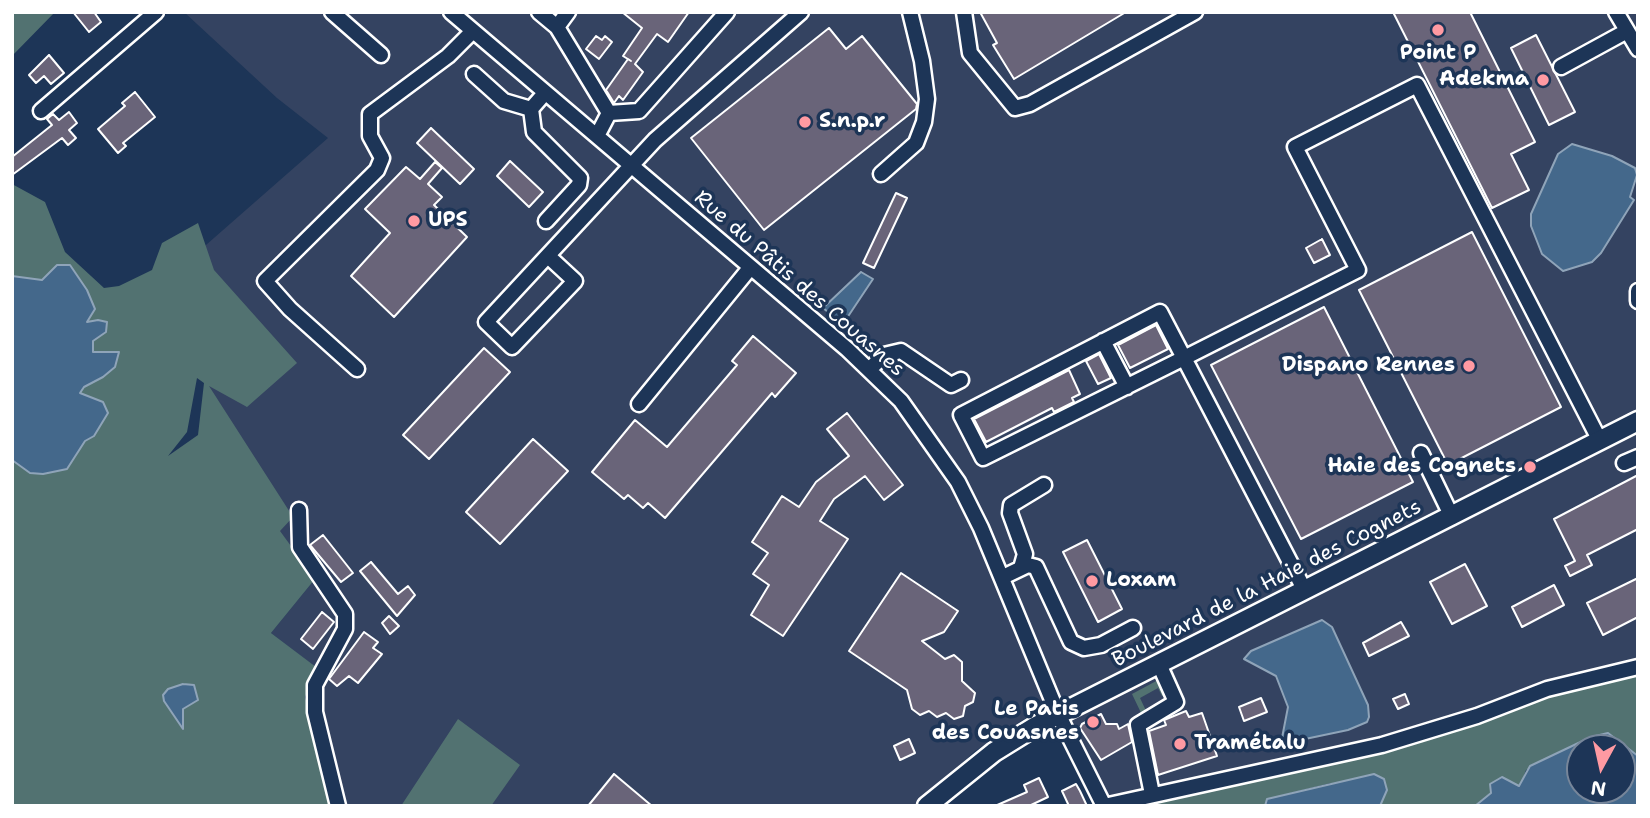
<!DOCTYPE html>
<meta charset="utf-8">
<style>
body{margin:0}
#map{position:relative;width:1650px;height:818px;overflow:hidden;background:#1d3557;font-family:"Shantell Sans",sans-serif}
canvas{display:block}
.frame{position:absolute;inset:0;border:14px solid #fff;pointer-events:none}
.north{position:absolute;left:1566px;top:734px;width:70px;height:70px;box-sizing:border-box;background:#1d3557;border:2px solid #77869a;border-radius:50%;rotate:188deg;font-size:19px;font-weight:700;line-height:28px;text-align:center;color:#fff}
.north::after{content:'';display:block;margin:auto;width:24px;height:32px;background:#ff9aa2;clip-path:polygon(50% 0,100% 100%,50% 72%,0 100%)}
</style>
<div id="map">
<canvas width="1650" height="818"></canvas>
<div class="frame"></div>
<div class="north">N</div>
</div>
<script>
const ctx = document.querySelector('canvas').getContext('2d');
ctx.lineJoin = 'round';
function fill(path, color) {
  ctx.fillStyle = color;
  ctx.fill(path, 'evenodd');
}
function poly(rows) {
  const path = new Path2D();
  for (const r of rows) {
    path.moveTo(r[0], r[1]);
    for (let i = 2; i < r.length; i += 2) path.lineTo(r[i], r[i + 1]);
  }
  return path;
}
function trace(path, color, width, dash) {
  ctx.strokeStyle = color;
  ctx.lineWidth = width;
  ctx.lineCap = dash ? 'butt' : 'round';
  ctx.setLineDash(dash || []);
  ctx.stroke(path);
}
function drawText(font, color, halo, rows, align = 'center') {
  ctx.font = font + ' "Shantell Sans",sans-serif';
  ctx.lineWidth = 7;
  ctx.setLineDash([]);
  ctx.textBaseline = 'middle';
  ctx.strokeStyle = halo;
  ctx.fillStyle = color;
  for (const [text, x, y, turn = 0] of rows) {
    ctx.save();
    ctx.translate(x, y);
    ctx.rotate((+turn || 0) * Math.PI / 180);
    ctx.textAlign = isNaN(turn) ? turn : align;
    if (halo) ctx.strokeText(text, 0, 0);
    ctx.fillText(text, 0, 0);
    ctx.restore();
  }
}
fill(poly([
 [184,12,1638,12,1638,660,1475,715,1112,806,1058,714,1026,718,975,751,916,806,342,806,319,721,322,672,271,633,315,579,279,531,205,380,198,252,328,138,277,98]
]), '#344361');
fill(poly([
 [12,12,55,12,12,56],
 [12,184,45,202,65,252,104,288,119,286,152,270,162,243,198,223,214,270,297,363,247,407,209,386,293,517,280,531,315,579,271,633,316,667,305,697,334,806,12,806],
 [197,378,204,383,198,435,168,456,187,432],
 [1638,660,1638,756,1608,733,1591,736,1526,770,1520,786,1491,793,1475,806,1380,806,1387,789,1331,783,1267,799,1265,806,1112,806,1337,754],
 [1160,679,1165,695,1162,696,1158,688,1140,698,1148,715,1143,717,1132,694],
 [458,719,520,765,491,806,401,806]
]), '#527271');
const water = poly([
 [1572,144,1612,156,1635,168,1637,175,1630,197,1634,200,1601,253,1592,262,1563,271,1542,254,1531,226,1531,214,1558,154,1572,144],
 [57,265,70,265,87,290,95,309,87,322,98,320,107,322,106,332,93,341,93,352,119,352,115,367,103,377,84,387,80,393,103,402,108,413,94,436,85,441,67,469,43,474,30,473,12,460,12,276,42,280,57,265],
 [861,272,873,279,843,324,823,308,861,272],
 [1322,620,1332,627,1368,705,1369,717,1367,722,1348,730,1286,743,1282,738,1288,707,1276,676,1244,659,1251,651,1322,620],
 [183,684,194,685,198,700,183,709,183,729,164,701,163,695,168,689,183,684],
 [1608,733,1638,756,1638,806,1475,806,1491,793,1490,784,1502,777,1519,786,1530,766,1591,737,1608,733],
 [1622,748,1622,790,1580,790,1580,748,1622,748],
 [1374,774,1384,779,1387,790,1380,806,1265,806,1267,799,1374,774]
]);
fill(water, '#44688b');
trace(water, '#8fa4b9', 2);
const building = poly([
 [73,12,94,12,101,22,89,32,73,12],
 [622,12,689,12,668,42,657,34,635,64,643,72,623,100,619,96,614,103,606,90,628,59,631,61,623,56,642,28,622,12],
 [980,12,1126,12,1014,79,993,45,997,43,980,12],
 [1393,12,1470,12,1535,142,1511,154,1529,190,1492,208,1393,12],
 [829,28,846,49,862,36,917,104,916,109,764,230,691,138,829,28],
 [1536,35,1575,112,1549,125,1511,48,1536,35],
 [596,36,602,40,605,36,612,42,599,59,586,49,596,36],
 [49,55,64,73,51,84,44,76,36,83,29,75,49,55],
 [135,92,155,117,123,143,126,146,118,153,98,129,125,106,122,103,135,92],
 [69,112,77,123,69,130,76,138,68,145,62,138,12,175,12,157,52,125,47,119,53,114,59,120,69,112],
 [431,128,474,169,460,184,417,143,431,128],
 [510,161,543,192,529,207,497,176,510,161],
 [435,162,442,168,428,184,442,197,434,205,467,237,394,317,351,276,390,233,365,209,406,167,420,179,435,162],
 [896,193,907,198,874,268,863,263,896,193],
 [1472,232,1561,407,1448,465,1359,290,1472,232],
 [1322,239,1330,255,1314,263,1306,248,1322,239],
 [1324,307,1413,482,1301,539,1211,365,1324,307],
 [1156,325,1168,349,1130,368,1118,345,1156,325],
 [753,336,796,373,775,397,772,393,665,518,648,503,643,508,628,495,624,499,592,472,635,420,667,447,737,365,732,361,753,336],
 [484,348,510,372,429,459,403,435,484,348],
 [1099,354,1111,378,1098,384,1086,361,1099,354],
 [1069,370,1080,394,1072,398,1074,402,1054,412,1052,408,986,442,974,419,1069,370],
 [847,413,903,485,884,500,865,476,834,499,820,521,848,539,783,636,751,615,769,585,753,574,768,553,752,542,782,496,799,507,816,482,849,456,827,429,847,413],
 [533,439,568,471,500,544,466,512,533,439],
 [1638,475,1638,529,1587,555,1592,565,1570,576,1565,566,1575,561,1554,519,1638,475],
 [323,535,353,573,341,582,310,545,323,535],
 [1087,540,1122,609,1098,622,1063,552,1087,540],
 [371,562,398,594,408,586,415,595,397,616,360,571,371,562],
 [1465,564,1487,606,1452,624,1430,582,1465,564],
 [901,573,958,611,944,632,922,641,945,659,954,655,962,662,962,681,975,693,973,702,965,706,963,716,954,719,946,713,937,717,929,711,920,715,912,709,907,690,849,651,901,573],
 [1638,578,1638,617,1603,635,1587,603,1638,578],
 [1554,585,1564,605,1522,627,1512,607,1554,585],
 [322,612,334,622,313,649,301,639,322,612],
 [389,616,399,626,390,634,382,623,389,616],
 [1401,622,1409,636,1369,656,1363,643,1401,622],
 [364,632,378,642,373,648,382,654,358,683,349,676,337,686,329,679,364,632],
 [1405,694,1409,704,1398,709,1393,699,1405,694],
 [1261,698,1267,712,1244,721,1239,707,1261,698],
 [1186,711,1189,717,1202,713,1217,756,1158,775,1149,731,1166,725,1164,720,1186,711],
 [1101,714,1106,724,1117,724,1119,729,1128,724,1132,742,1101,760,1080,728,1082,724,1101,714],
 [909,739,915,753,900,760,894,746,909,739],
 [614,774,652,806,588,806,614,774],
 [1039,778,1048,797,1029,806,995,806,1027,792,1024,785,1039,778],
 [1076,784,1080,791,1087,806,1069,806,1062,791,1076,784]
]);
fill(building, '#696479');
trace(building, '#fff', 2);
const minor = poly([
 [332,12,381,55],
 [451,12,847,349,901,401,958,482,981,528,1058,714,1104,806],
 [539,12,557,27,609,113,597,136],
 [964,12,970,53,1015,108,1030,104,1195,12],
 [1616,12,1638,49],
 [557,27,568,12],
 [1561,67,1627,31],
 [474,74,504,101,531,109],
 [545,93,531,109,534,132,580,178,579,185,546,221],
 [41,111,156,12],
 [609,113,639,111,727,12],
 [881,174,916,143,924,122,927,99,922,61,910,12],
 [548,256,575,281,512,347,486,322,655,140,801,12],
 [1638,291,1638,301],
 [1103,341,1127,387],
 [357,369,290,309,265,281,377,170,382,158,370,136,370,114,448,56,473,31],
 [869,370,884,355,901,351,951,385,961,380],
 [639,404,750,268],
 [1421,453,1452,517],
 [1624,463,1638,457],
 [299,510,300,547,345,614,345,629,315,685,315,712,338,806],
 [1021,568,1025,554,1010,513,1011,505,1044,485],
 [1003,577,1028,565,1036,567,1071,642,1084,648,1101,645,1133,628],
 [1305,591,1184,358,983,458,961,415,1160,312,1184,358,1358,270,1295,147,1417,85,1600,441],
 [1152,794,1138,725,1176,702,1159,664],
 [1104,806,1382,745,1477,716,1547,689,1638,667]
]);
const major = poly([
 [927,806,994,752,1036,726,1638,421]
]);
trace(minor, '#fff', 19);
trace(major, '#fff', 23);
trace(minor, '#1d3557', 14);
trace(major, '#1d3557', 18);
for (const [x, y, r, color] of [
 [1438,30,7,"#ff9aa2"],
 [1543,80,7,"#ff9aa2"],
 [805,122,7,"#ff9aa2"],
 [414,221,7,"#ff9aa2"],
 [1469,366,7,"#ff9aa2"],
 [1530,467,7,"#ff9aa2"],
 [1092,581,7,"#ff9aa2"],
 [1093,722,7,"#ff9aa2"],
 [1180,744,7,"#ff9aa2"]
]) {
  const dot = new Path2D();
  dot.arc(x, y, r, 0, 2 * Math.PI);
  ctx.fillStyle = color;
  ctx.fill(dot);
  trace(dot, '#1d3557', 2.5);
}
drawText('bold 21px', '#fff', '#1d3557', [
 ["Point P",1438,54,"center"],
 ["Adekma",1529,80],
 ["S.n.p.r",819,122,"left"],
 ["UPS",428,221,"left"],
 ["Dispano Rennes",1455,366],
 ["Haie des Cognets",1516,467],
 ["Loxam",1106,581,"left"],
 ["Le Patis",1079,710],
 ["des Couasnes",1079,734],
 ["Tramétalu",1194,744,"left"]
], 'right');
drawText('21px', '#fff', '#1d3557', [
 ["Rue du Pâtis des Couasnes",799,284,41],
 ["Boulevard de la Haie des Cognets",1267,584,-27]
]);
</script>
